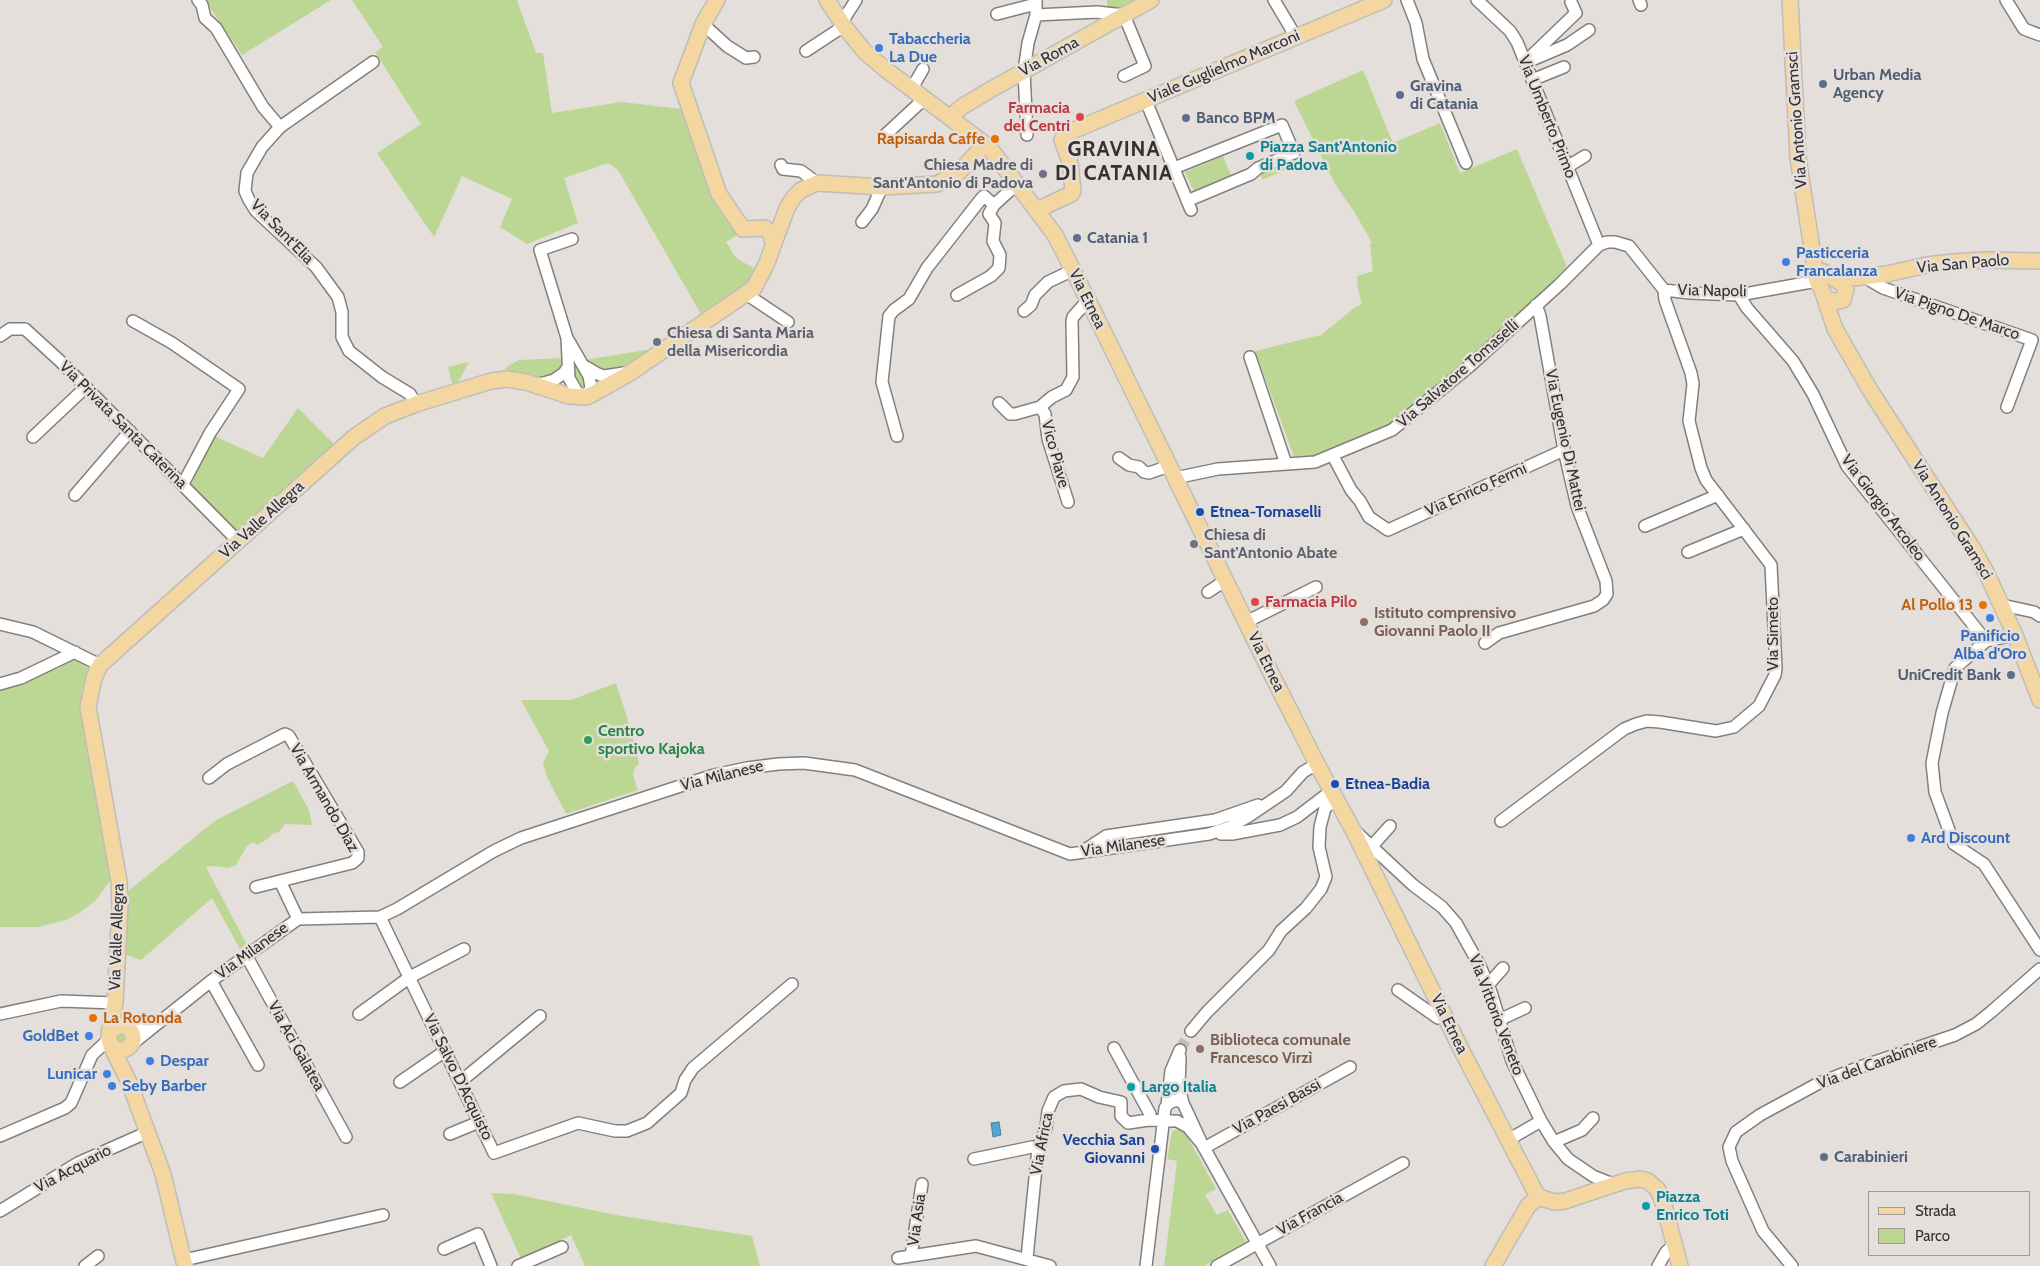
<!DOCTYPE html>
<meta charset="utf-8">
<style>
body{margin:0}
#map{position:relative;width:2040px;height:1266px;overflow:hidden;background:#e5dfdb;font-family:Cabin,sans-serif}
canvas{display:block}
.legend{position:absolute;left:1868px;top:1191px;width:162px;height:65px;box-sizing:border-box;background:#e5dfdb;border:1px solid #9e9996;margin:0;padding:6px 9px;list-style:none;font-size:15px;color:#33302f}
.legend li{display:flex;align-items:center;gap:10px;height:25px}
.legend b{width:25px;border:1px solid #9e9996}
</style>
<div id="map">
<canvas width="2040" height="1266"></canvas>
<ul class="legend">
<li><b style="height:6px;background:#f3d6a0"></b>Strada</li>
<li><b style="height:14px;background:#bcd794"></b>Parco</li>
</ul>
</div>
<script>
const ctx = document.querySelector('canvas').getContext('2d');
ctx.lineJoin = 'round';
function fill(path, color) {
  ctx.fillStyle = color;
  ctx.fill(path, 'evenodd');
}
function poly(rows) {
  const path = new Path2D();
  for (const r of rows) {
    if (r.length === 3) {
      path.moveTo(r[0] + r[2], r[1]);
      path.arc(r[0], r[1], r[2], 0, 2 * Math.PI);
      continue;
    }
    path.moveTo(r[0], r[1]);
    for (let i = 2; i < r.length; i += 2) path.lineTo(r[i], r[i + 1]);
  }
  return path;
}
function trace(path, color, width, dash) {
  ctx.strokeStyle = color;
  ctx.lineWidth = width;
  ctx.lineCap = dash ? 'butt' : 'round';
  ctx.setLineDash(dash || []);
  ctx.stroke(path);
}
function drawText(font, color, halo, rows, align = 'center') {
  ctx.font = font + ' Cabin,sans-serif';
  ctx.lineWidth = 5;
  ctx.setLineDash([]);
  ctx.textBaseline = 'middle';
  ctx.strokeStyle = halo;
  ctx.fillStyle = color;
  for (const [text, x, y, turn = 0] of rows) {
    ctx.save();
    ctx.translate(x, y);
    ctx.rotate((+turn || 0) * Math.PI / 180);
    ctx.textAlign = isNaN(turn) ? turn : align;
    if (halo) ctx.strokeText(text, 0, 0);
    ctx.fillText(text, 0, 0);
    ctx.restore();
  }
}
fill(poly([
 [205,0,331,0,242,55],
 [352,0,517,0,536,53,543,53,552,113,621,102,682,109,713,193,737,235,726,242,736,258,755,269,754,276,747,286,702,316,618,170,608,163,564,178,578,223,527,244,500,227,512,199,462,176,434,237,377,153,421,124,375,52,383,47],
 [1107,0,1144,0,1128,9,1107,7],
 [1363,70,1393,143,1440,123,1460,173,1517,149,1567,267,1468,363,1390,426,1316,457,1295,459,1255,351,1321,335,1354,308,1362,304,1358,290,1357,276,1373,271,1370,244,1372,243,1355,213,1335,184,1294,101],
 [1300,155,1303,162,1262,180,1261,172],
 [1223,156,1232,178,1195,194,1185,172],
 [652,349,653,349,629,365,615,369,605,371,593,367,585,360],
 [565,358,562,368,558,373,538,379,518,372,502,372,508,366,519,360],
 [469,362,459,381,452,384,448,367],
 [576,362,588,383,584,390,573,378,572,363],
 [298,408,335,445,235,532,191,485,214,436,263,458],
 [74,659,90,669,82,691,82,703,112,878,96,900,79,913,66,920,38,927,0,927,0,689,56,667,57,669,61,667,60,665],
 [616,683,631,730,639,764,635,767,633,775,638,790,566,814,547,777,543,763,549,751,521,700,571,700],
 [293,781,309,810,312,825,285,824,279,832,272,834,269,838,257,845,253,842,247,846,236,865,228,868,213,866,206,867,247,945,241,951,212,898,141,960,124,954,127,892,216,820],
 [121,1038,6],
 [1180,1129,1185,1132,1216,1189,1205,1195,1217,1215,1228,1210,1246,1242,1204,1266,1164,1266,1177,1161,1167,1159,1172,1132,1175,1130],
 [491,1193,514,1194,616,1215,752,1236,760,1266,585,1266,571,1235,521,1259]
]), '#bcd794');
const water = poly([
 [999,1122,1001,1135,993,1137,991,1123,999,1122]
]);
fill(water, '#53a4d1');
trace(water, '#4981a0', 1);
trace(poly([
 [1180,1050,1191,1031]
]), '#c1bcb9', 11, [11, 5.5]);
const minor = poly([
 [198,0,202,5,205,18,216,28,263,107,280,127],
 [1274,0,1296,37],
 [1407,0,1416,23,1423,59,1466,163],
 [1477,0,1510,31,1517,42,1599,245],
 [1639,0,1641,5],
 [2006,0,2024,29,2040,35],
 [997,14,1036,4],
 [1036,15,1097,12,1124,15,1145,66,1124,76],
 [842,22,856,0],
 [703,24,727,46,746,58,754,57],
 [806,51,844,26],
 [1534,59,1567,45,1589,30],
 [373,62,280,127,262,147,247,173,245,191,249,200,256,211,316,267,338,297,342,312,342,337,349,351,382,377,410,394,416,404],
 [1525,62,1576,13,1571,2],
 [1532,80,1564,67],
 [911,90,923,69],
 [1146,101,1191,210],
 [1027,135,1024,71,1028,43,1036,15,1036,0],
 [883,137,924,99],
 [781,165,783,169,801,171,817,183],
 [1567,167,1585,156],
 [1174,168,1282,125,1294,153,1258,168,1251,174,1187,201],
 [862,222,872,209,882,187],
 [1871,281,1883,288,2032,340,2007,407],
 [746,294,788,322],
 [957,295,991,276,999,268,1000,255,993,241,995,223,989,214,994,205,1017,184],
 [1739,295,1747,308,1793,361,1813,394,1847,466,1986,641],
 [1024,311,1031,305,1035,295,1048,282,1073,270],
 [133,321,172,343,239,389,210,433,183,484],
 [0,336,10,329,25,329,60,361,238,541],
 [567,338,589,376,591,388,586,397,577,392,569,378,567,338,540,250,572,239],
 [1250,357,1286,464],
 [586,367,598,374,604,376,624,373],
 [536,385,554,380,564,373,568,367],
 [999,403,1010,414,1015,414,1040,407,1052,397,1066,390,1073,377,1072,321,1073,317,1088,300],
 [1040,407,1045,414,1048,439,1068,502],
 [897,436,882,382,889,316,894,310,909,299,927,268,981,199,984,196,994,205],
 [33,437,86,387],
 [1333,456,1351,490,1360,501,1369,517,1388,530,1564,450],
 [1119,458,1129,465,1139,467,1144,472,1149,473,1169,466],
 [1175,478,1218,469,1315,462,1392,430,1471,365,1560,284,1599,245,1607,242,1615,242,1629,246,1664,290,1690,293,1739,295,1817,281],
 [75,495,130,431],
 [1645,526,1718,495],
 [1688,552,1744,529],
 [1208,592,1226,580],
 [2002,605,2034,612,2040,616],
 [1246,622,1316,587],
 [0,624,33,632,100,665],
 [2015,635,1986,641,1955,668,1942,713,1932,763,1935,792,1954,844,1984,864,2040,950],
 [1485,643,1499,633,1594,606,1603,600,1607,594,1606,581,1577,506,1564,450,1540,316,1536,305],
 [0,684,21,678,75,652],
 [209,778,227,764,285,734,289,736,358,852,358,858,352,863,280,881,298,919],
 [1501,821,1624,729,1636,724,1647,721,1660,722,1716,731,1734,727,1759,706,1775,675,1776,668,1771,565,1706,480,1701,468,1689,421,1693,384,1691,373,1665,300,1664,290],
 [1356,832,1413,885,1442,907,1456,923,1480,966,1491,992,1512,1061,1541,1121,1554,1142,1568,1159,1593,1176,1613,1184],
 [1221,834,1232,834,1280,825,1297,817,1331,791],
 [1372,846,1390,826],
 [1083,851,1106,836,1215,820,1258,805],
 [256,887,280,881],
 [380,917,494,1153,578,1123,615,1131,627,1131,647,1123,681,1093,685,1080,693,1068,792,984],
 [246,955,346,1137],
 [211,981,258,1065],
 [1488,985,1503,968],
 [1398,990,1438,1018,1445,1015],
 [0,1014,61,1001,115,1003],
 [359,1014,410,977,464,949],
 [1499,1020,1525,1008],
 [131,1030,149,1028],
 [1191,1031,1207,1012,1269,950,1281,931,1306,908,1321,889,1326,877,1319,847,1320,827,1325,808,1330,804,1337,803],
 [132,1044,211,981,298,919,380,917,397,909,494,851,521,838,714,775,747,768,778,764,804,763,855,770,1070,854,1209,834,1230,827,1249,816,1286,791,1303,772,1317,764],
 [1114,1048,1150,1114,1149,1120],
 [1180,1057,1179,1087,1183,1103],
 [400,1082,445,1051],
 [460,1082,540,1016],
 [1167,1105,1171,1071,1180,1050],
 [1177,1121,1188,1127,1202,1144,1270,1266],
 [450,1134,479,1122],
 [0,1136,65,1108,71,1103,92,1055,109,1039],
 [1508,1140,1541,1121],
 [1554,1142,1582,1130,1593,1118],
 [1204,1148,1350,1067],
 [974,1159,1032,1147,1038,1148],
 [0,1211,78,1163,148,1132],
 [444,1249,478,1234,491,1266],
 [911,1256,922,1184],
 [898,1258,976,1246,1050,1266],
 [1027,1258,1038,1148,1046,1128,1048,1111,1054,1097,1064,1091,1081,1089,1099,1097,1121,1102,1121,1116,1128,1123,1149,1120,1173,1121],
 [184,1260,383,1215],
 [85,1266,98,1256],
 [518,1266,562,1247],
 [1146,1266,1165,1108,1169,1103,1177,1100,1183,1103,1202,1144],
 [1217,1266,1403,1163],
 [1658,1266,1666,1252,1674,1245],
 [1792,1266,1763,1231,1732,1161,1729,1147,1736,1132,1760,1115,1819,1083,1860,1067,1955,1035,1976,1024,1991,1012,2040,969]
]);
const major = poly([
 [717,0,703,24,681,83,719,194,743,229,765,228,771,234,773,243],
 [827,0,844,26,865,52,885,69,989,147,1055,235,1088,300,1267,665,1317,764,1353,830,1462,1051,1538,1197,1555,1202,1565,1201,1625,1181,1640,1179,1648,1181,1658,1190,1664,1205,1680,1266],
 [1790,0,1798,158,1817,281,1822,290,1835,329,1870,390,1973,549,1986,572,2015,635,2040,700],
 [950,117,963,106,990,90,1151,0],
 [1037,210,1071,194,1073,191,1070,162,1062,140,1065,134,1384,0],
 [1816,278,1818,274,1824,272,1844,285,1846,290,1843,300,1834,302,1825,297],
 [1837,280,1887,274,1927,265,1953,262,1985,260,2040,261],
 [121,1038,12],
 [109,1034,115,1003,120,907,119,881,88,707,94,678,100,665,353,438,385,416,416,404,491,381,507,379,526,382,569,396,586,397,593,394,630,373,754,288,766,265,787,208,794,197,801,190,817,183,882,187,937,184,959,172,985,144],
 [111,1046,129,1082,163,1174,185,1266],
 [1493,1266,1528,1206,1538,1197]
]);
trace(minor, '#857f7c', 14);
trace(major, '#bebdbc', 18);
trace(minor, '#fff', 11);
trace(major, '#f3d6a0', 15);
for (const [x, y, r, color] of [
 [879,48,5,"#3f7fe0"],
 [1823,84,5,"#5c6f8a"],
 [1400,95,5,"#5c6f8a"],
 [1080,117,5,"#e0444e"],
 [1186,118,5,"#5c6f8a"],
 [995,139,5,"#e8710a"],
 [1250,156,5,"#0f9aa8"],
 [1043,174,5,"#6b7280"],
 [1077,238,5,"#5c6f8a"],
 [1786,262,5,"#3f7fe0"],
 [657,342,5,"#6b7280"],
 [1200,512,5,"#1a4fb4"],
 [1194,544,5,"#6b7280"],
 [1255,602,5,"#e0444e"],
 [1983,605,5,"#e8710a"],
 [1990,618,5,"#3f7fe0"],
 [1364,622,5,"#8d6e63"],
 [2011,675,5,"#5c6f8a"],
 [588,740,5,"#2e9e5b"],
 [1335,784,5,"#1a4fb4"],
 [1911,838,5,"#3f7fe0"],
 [93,1018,5,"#e8710a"],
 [89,1036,5,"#3f7fe0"],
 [1200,1049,5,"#8d6e63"],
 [150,1061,5,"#3f7fe0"],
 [107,1074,5,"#3f7fe0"],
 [112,1086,5,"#3f7fe0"],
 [1131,1087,5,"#0f9aa8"],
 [1155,1149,5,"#1a4fb4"],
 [1824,1157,5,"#5c6f8a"],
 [1646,1206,5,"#0f9aa8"]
]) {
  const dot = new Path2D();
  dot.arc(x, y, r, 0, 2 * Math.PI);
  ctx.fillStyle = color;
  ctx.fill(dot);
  trace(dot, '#e5dfdb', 2);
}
drawText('bold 16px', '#366cbe', '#e5dfdb', [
 ["Tabaccheria",889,39],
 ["La Due",889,57],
 ["Pasticceria",1796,253],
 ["Francalanza",1796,271],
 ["Panificio",1990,636,"center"],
 ["Alba d'Oro",1990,654,"center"],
 ["Ard Discount",1921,838],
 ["GoldBet",79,1036,"right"],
 ["Despar",160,1061],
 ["Lunicar",97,1074,"right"],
 ["Seby Barber",122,1086]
], 'left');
drawText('16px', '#33302f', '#e5dfdb', [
 ["Via Roma",1049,57,-29],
 ["Viale Guglielmo Marconi",1224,67,-23],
 ["Via Umberto Primo",1547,117,68],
 ["Via Antonio Gramsci",1797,120,-94],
 ["Via Sant'Elia",282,232,46],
 ["Via San Paolo",1963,264,-5],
 ["Via Napoli",1712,291,1],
 ["Via Etnea",1087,299,64],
 ["Via Pigno De Marco",1957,314,19],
 ["Via Salvatore Tomaselli",1458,374,-41],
 ["Via Privata Santa Caterina",123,425,45],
 ["Via Eugenio Di Mattei",1565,440,78],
 ["Vico Piave",1055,454,75],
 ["Via Enrico Fermi",1476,490,-24],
 ["Via Giorgio Arcoleo",1883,508,53],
 ["Via Valle Allegra",262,520,-42],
 ["Via Antonio Gramsci",1952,520,58],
 ["Via Simeto",1773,634,-90],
 ["Via Etnea",1266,662,64],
 ["Via Milanese",722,776,-14],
 ["Via Armando Diaz",324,798,60],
 ["Via Milanese",1123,846,-8],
 ["Via Valle Allegra",117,937,-88],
 ["Via Milanese",252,951,-36],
 ["Via Vittorio Veneto",1496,1015,69],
 ["Via Etnea",1449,1024,64],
 ["Via Aci Galatea",296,1046,61],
 ["Via del Carabiniere",1877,1063,-20],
 ["Via Salvo D'Acquisto",458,1077,64],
 ["Via Paesi Bassi",1277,1107,-29],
 ["Via Africa",1042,1144,-79],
 ["Via Acquario",73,1169,-28],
 ["Via Francia",1310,1214,-29],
 ["Via Asia",917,1220,-82]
]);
drawText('bold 16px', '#4e5e75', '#e5dfdb', [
 ["Urban Media",1833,75],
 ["Agency",1833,93],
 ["Gravina",1410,86],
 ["di Catania",1410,104],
 ["Banco BPM",1196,118],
 ["Catania 1",1087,238],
 ["UniCredit Bank",2001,675,"right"],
 ["Carabinieri",1834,1157]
], 'left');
drawText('bold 16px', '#be3a42', '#e5dfdb', [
 ["Farmacia",1070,108],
 ["del Centri",1070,126],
 ["Farmacia Pilo",1265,602,"left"]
], 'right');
drawText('bold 16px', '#c56008', '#e5dfdb', [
 ["Rapisarda Caffe",985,139],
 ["Al Pollo 13",1973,605],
 ["La Rotonda",103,1018,"left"]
], 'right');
drawText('bold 16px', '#0d838f', '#e5dfdb', [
 ["Piazza Sant'Antonio",1260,147],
 ["di Padova",1260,165],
 ["Largo Italia",1141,1087],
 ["Piazza",1656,1197],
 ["Enrico Toti",1656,1215]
], 'left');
drawText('bold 16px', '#5b616d', '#e5dfdb', [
 ["Chiesa Madre di",1033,165,"right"],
 ["Sant'Antonio di Padova",1033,183,"right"],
 ["Chiesa di Santa Maria",667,333],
 ["della Misericordia",667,351],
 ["Chiesa di",1204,535],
 ["Sant'Antonio Abate",1204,553]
], 'left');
drawText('bold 16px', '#164399', '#e5dfdb', [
 ["Etnea-Tomaselli",1210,512],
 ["Etnea-Badia",1345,784],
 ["Vecchia San",1145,1140,"right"],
 ["Giovanni",1145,1158,"right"]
], 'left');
drawText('bold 16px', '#785e54', '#e5dfdb', [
 ["Istituto comprensivo",1374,613],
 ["Giovanni Paolo II",1374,631],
 ["Biblioteca comunale",1210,1040],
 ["Francesco Virzì",1210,1058]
], 'left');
drawText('bold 16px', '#27864d', '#e5dfdb', [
 ["Centro",598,731],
 ["sportivo Kajoka",598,749]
], 'left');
ctx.letterSpacing = '1px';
drawText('bold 21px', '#36312e', '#e5dfdb', [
 ["GRAVINA",1114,150],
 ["DI CATANIA",1114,174]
]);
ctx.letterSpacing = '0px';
</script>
